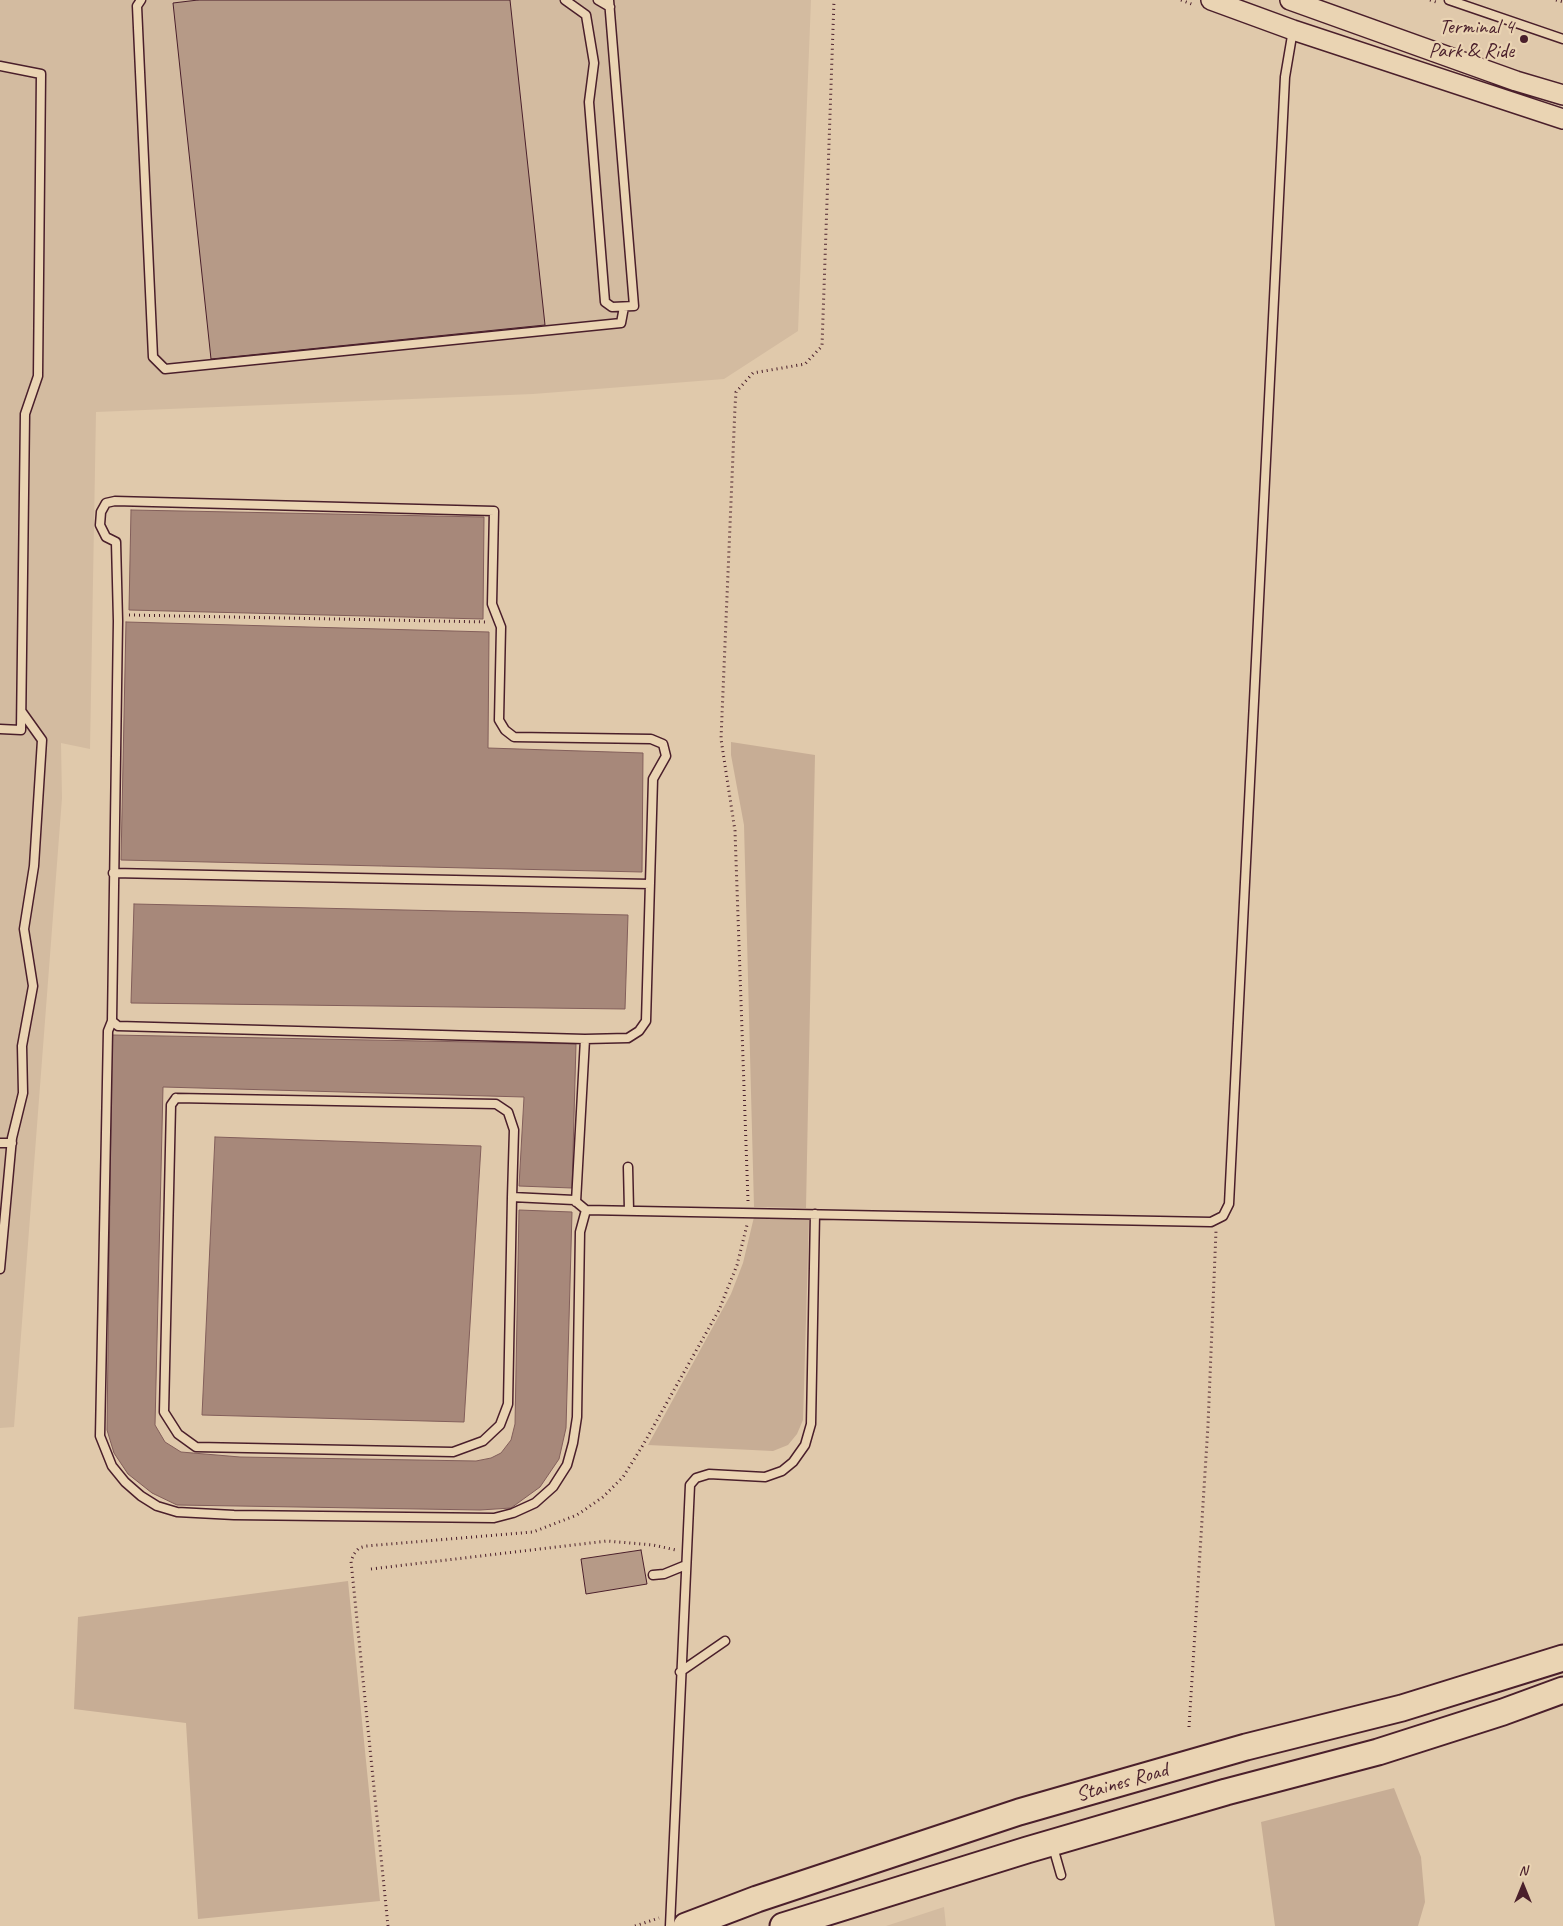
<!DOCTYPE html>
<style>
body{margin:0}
#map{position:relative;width:1563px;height:1926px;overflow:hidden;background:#e0c9ab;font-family:Caveat,sans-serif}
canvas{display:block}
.north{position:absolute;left:1498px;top:1861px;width:50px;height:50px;-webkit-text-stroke:4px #ead4b3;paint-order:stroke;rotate:0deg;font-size:14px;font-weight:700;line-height:20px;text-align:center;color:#4a1f2b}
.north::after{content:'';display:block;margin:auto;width:18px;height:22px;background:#4a1f2b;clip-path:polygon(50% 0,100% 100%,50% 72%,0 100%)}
</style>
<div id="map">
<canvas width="1563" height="1926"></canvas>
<div class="north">N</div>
</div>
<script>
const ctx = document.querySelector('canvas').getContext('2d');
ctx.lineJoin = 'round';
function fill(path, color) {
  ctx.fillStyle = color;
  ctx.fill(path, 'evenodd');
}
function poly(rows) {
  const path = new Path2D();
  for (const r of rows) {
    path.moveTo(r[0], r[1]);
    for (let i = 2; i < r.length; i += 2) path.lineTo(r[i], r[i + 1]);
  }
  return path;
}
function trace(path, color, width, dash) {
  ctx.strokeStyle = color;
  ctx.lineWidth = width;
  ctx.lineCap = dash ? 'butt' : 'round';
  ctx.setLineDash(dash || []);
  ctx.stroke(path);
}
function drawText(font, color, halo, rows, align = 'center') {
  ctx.font = font + ' Caveat,sans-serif';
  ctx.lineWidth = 4.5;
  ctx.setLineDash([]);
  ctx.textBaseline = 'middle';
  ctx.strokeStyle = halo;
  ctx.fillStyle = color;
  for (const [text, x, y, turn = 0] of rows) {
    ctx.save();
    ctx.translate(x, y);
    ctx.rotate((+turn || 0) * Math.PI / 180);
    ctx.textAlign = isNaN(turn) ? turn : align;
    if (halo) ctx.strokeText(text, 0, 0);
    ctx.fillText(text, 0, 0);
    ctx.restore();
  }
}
fill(poly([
 [0,0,811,0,798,331,724,379,533,394,96,412,90,749,61,743,62,798,14,1427,0,1428],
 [944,1907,946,1926,886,1926]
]), '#d3bba0');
fill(poly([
 [731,742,815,755,806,1208,754,1207,744,825,731,755],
 [754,1217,809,1219,803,1420,797,1434,788,1445,773,1451,648,1445,731,1294,743,1263],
 [348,1581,380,1901,198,1919,186,1723,74,1709,78,1617],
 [1394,1788,1421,1857,1425,1902,1418,1926,1275,1926,1261,1822]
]), '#c7ad95');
const water = poly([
 [131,510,484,517,483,619,129,610,131,510],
 [126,622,489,632,488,748,643,753,642,872,121,860,126,622],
 [134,904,628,915,625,1009,131,1003,134,904],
 [112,1035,576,1044,572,1188,519,1186,524,1097,163,1087,155,1425,165,1442,181,1452,240,1457,476,1461,491,1458,501,1453,511,1440,515,1424,519,1210,572,1212,566,1428,559,1459,540,1487,511,1508,480,1510,177,1505,152,1493,128,1474,114,1453,107,1430,112,1035],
 [215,1137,481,1146,464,1422,202,1415,215,1137]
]);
fill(water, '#a7887a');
trace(water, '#825e5a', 1);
const building = poly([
 [198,0,510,0,545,325,211,359,173,3,198,0],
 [641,1550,647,1584,586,1594,581,1559,641,1550]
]);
fill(building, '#b69a87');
trace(building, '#4a1f2b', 1);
const service = poly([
 [141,0,137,6,153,357,165,369,621,323,624,307],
 [565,0,586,15,594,63,589,102,605,302,612,307,634,306,609,0],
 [598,0,610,7],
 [1449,0,1563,39],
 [0,66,41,74,38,376,25,414,21,730,0,729],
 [113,873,650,884],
 [112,1021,108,1031,100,1436,112,1466,125,1482,141,1496,157,1506,177,1512,234,1515,494,1518,513,1513,535,1503,553,1487,567,1465,573,1443,577,1417,580,1232,586,1210],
 [176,1098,496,1104,508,1112,514,1130,512,1197,508,1404,500,1425,483,1441,453,1452,196,1447,178,1434,164,1412,171,1105,176,1098],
 [0,1143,12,1143],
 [628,1167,629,1210],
 [512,1197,574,1200,586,1210,1211,1222,1223,1216,1229,1204,1285,77,1293,30],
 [576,1202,585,1039,628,1038,639,1031,646,1021,653,779,666,756,663,744,651,739,514,737,505,730,499,720,501,627,492,604,494,511,115,501,106,503,101,512,100,525,106,537,116,542,118,621,112,1021,118,1026,585,1039],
 [0,1269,12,1138,23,1093,22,1046,33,986,24,929,34,866,42,740,22,712],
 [653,1575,664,1574,686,1565],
 [680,1672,725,1641],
 [1053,1847,1061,1875],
 [670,1926,690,1485,696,1478,709,1474,765,1477,782,1471,793,1462,805,1445,811,1424,815,1214]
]);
const tertiary = poly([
 [1211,0,1293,30,1563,119],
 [1290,0,1516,81,1563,95]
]);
const trunk = poly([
 [686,1926,757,1899,1019,1812,1246,1747,1402,1708,1563,1658],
 [783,1926,1027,1850,1226,1792,1378,1752,1503,1712,1563,1690]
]);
trace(service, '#4a1f2b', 11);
trace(tertiary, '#4a1f2b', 22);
trace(trunk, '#4a1f2b', 29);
trace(poly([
 [1181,0,1194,5],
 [1430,0,1439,3],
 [1556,0,1563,2],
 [129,615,488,622],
 [748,1201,735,831,721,739,735,407,736,392,753,373,805,364,822,346,834,0],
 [371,1569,607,1541,653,1545,676,1550],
 [1189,1727,1208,1425,1216,1231],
 [388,1926,351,1561,354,1554,359,1548,366,1546,533,1532,577,1515,603,1497,623,1477,643,1445,719,1310,737,1265,747,1225],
 [635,1926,659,1918]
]), '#4a1f2b', 3, [1, 4]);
trace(service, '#ead4b3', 8);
trace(tertiary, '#ead4b3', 19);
trace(trunk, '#ead4b3', 25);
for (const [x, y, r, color] of [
 [1524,39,5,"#4a1f2b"]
]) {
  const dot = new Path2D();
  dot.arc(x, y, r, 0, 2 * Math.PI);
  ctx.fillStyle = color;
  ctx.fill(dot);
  trace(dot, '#ead4b3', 2);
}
drawText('21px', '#4a1f2b', '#ead4b3', [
 ["Terminal 4",1514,27],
 ["Park & Ride",1514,51]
], 'right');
drawText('21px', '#4a1f2b', '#ead4b3', [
 ["Staines Road",1122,1783,-16]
]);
</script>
